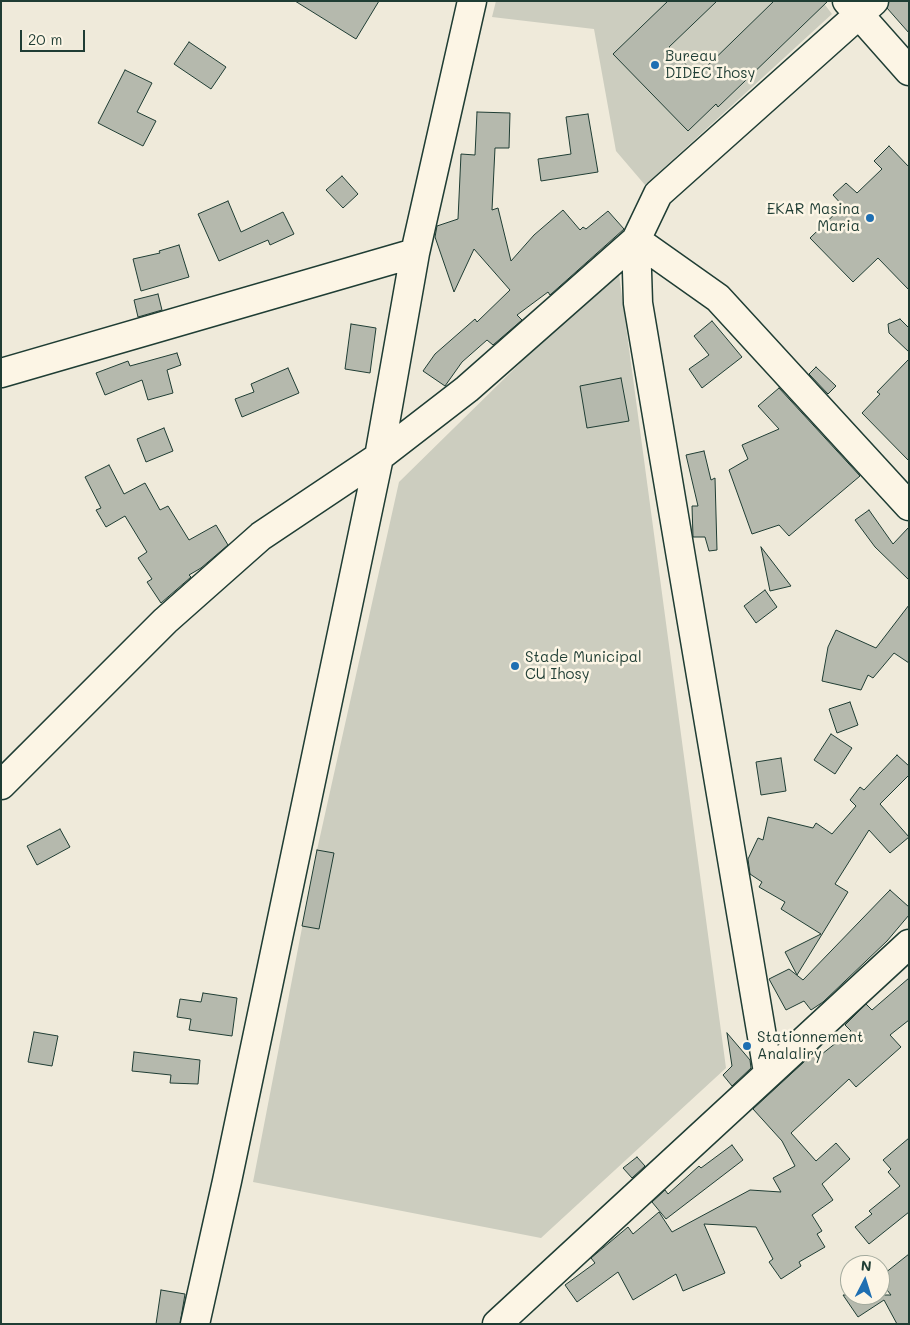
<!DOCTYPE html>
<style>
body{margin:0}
#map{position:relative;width:910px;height:1325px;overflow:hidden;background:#efeada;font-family:Mali,sans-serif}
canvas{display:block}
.frame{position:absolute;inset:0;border:2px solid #1f3d34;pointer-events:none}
.north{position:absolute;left:840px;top:1255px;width:50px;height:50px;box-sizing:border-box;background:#fcf5e5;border:1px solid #a4ab9e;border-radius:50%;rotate:5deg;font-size:14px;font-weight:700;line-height:20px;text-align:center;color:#1f3d34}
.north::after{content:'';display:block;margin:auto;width:18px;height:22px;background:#1f6fb2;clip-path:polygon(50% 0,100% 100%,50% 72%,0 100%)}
.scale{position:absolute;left:20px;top:30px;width:65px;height:22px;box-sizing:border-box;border:2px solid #1f3d34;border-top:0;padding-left:6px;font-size:15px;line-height:18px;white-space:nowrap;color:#1f3d34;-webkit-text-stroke:4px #fcf5e5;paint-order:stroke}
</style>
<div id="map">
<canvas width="910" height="1325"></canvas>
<div class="frame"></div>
<div class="north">N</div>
<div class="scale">20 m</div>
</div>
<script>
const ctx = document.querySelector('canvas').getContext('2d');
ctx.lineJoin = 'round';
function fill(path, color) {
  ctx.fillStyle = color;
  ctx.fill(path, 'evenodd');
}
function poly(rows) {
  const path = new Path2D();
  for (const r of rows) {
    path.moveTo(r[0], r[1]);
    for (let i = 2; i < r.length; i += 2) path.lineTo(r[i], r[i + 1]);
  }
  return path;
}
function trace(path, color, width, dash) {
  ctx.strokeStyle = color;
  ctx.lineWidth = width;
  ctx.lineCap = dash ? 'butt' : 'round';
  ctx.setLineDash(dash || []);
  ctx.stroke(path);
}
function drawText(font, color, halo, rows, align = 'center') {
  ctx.font = font + ' Mali,sans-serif';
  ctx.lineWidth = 5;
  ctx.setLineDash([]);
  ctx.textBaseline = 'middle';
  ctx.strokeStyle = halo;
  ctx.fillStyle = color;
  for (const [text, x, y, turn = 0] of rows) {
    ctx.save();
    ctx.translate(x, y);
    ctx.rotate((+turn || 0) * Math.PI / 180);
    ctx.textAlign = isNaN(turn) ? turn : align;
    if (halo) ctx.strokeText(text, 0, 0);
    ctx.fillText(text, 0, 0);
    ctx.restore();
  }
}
fill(poly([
 [496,1,822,1,832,14,645,185,616,151,594,29,492,17],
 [618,267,726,1068,541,1238,253,1182,317,850,399,482]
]), '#cccdbf');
const building = poly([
 [295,1,379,1,356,39,295,1],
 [668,1,717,1,669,47,697,76,774,1,828,1,718,107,716,104,688,131,613,54,668,1],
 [889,1,909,1,909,33,887,8,889,1],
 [189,42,226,67,211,89,174,64,189,42],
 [125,70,152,83,137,112,156,121,143,146,98,123,125,70],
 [477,112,510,113,509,148,495,148,492,210,498,208,511,261,534,235,563,210,580,230,583,227,586,229,608,211,624,229,550,295,548,292,517,315,522,320,493,345,487,340,462,362,445,386,423,371,435,354,475,319,477,322,510,290,474,249,454,292,435,237,437,226,458,219,461,154,475,155,477,112],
 [588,114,598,172,541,181,538,159,571,154,566,117,588,114],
 [889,146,909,167,909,290,878,258,853,282,810,238,843,206,833,195,846,183,857,193,882,169,874,161,889,146],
 [342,176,358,194,343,208,326,190,342,176],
 [228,201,241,232,283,212,294,234,270,245,268,240,219,261,198,214,228,201],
 [179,245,189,277,141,291,133,259,160,253,159,251,179,245],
 [158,294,162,310,138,317,134,300,158,294],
 [900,319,909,328,909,352,889,333,888,324,900,319],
 [712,321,742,357,702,388,689,369,709,355,694,336,712,321],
 [351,324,376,328,370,373,345,369,351,324],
 [177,353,181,365,167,370,173,393,148,400,142,380,105,395,96,373,128,361,130,366,177,353],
 [909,359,909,461,862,413,880,394,877,392,909,359],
 [816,367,836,386,828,394,809,374,816,367],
 [288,368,299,393,242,417,235,399,254,392,251,384,288,368],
 [621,378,629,421,587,428,580,386,621,378],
 [779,388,860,476,789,536,779,525,752,534,729,470,748,459,742,445,779,429,758,406,779,388],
 [164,428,173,451,146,462,137,439,164,428],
 [704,451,711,480,715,478,717,550,709,551,705,537,693,537,692,506,698,506,686,455,704,451],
 [109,465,124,494,145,483,160,510,168,506,189,540,216,525,228,545,201,568,189,575,191,577,161,603,147,582,152,579,138,558,147,552,125,516,106,527,96,510,101,508,85,477,109,465],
 [869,510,893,544,909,527,909,580,875,547,855,520,869,510],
 [761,547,791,586,770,591,761,547],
 [765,590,777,607,756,623,744,606,765,590],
 [909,605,909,663,894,653,873,678,868,675,861,690,822,681,828,647,836,630,876,648,909,605],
 [850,702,858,725,837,733,829,709,850,702],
 [831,734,852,748,835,774,814,760,831,734],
 [897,755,909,766,909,775,880,804,909,837,890,853,869,830,835,884,848,892,797,975,785,952,821,934,781,909,785,902,759,887,762,882,750,874,748,859,758,838,763,840,768,817,813,828,816,823,832,834,856,806,850,800,860,787,864,790,897,755],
 [781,758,786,791,761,795,756,762,781,758],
 [60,829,70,847,37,865,27,846,60,829],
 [317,850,334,853,319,929,302,926,317,850],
 [890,890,909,907,909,915,887,941,823,1002,811,1010,804,1001,786,1010,769,979,789,969,803,980,890,890],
 [909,978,909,1020,890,1035,901,1047,856,1087,849,1079,791,1133,816,1161,836,1143,850,1159,822,1184,833,1200,812,1215,822,1231,817,1234,825,1247,799,1262,801,1266,781,1279,769,1262,773,1259,756,1227,704,1224,725,1273,683,1291,676,1274,633,1300,618,1272,577,1302,565,1285,595,1263,591,1258,628,1227,633,1234,659,1212,672,1232,750,1190,781,1192,773,1178,795,1166,782,1141,753,1109,818,1049,822,1054,851,1031,845,1025,866,1004,872,1010,909,978],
 [203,993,237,998,232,1036,189,1030,191,1019,177,1017,180,999,201,1002,203,993],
 [34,1032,58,1036,52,1066,28,1062,34,1032],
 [727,1033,750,1060,751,1068,732,1086,723,1075,732,1066,727,1033],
 [134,1052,200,1060,198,1084,170,1083,171,1075,132,1071,134,1052],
 [909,1138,909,1212,869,1244,855,1227,872,1214,869,1211,900,1186,888,1172,891,1169,883,1160,909,1138],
 [732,1145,743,1160,666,1219,652,1202,665,1190,668,1194,699,1166,701,1168,732,1145],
 [637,1157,645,1166,632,1178,623,1168,637,1157],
 [909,1254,909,1324,897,1324,884,1300,858,1317,843,1295,891,1295,880,1281,880,1277,909,1254],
 [161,1290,185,1294,180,1324,156,1324,161,1290]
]);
fill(building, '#b5b9ad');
trace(building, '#1f3d34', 1);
const minor = poly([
 [847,1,909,71],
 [1,373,415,253],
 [1,785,165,621,261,536,379,457,467,389,636,240,718,298,909,506],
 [768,1072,638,303,636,240,658,194,874,1],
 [195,1324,227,1181,379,457,415,253,472,1],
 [497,1324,909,944]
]);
trace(minor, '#1f3d34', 31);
trace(minor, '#fcf5e5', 28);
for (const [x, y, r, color] of [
 [655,65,5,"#1f6fb2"],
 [870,218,5,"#1f6fb2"],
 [515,666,5,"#1f6fb2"],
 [747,1046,5,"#1f6fb2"]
]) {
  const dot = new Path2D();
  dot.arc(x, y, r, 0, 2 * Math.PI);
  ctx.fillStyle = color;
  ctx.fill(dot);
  trace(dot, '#fcf5e5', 2);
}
drawText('15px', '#1f3d34', '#fcf5e5', [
 ["Bureau",665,56],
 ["DIDEC Ihosy",665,73],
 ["EKAR Masina",860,209,"right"],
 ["Maria",860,226,"right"],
 ["Stade Municipal",525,657],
 ["CU Ihosy",525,674],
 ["Stationnement",757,1037],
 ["Analaliry",757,1054]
], 'left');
</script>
